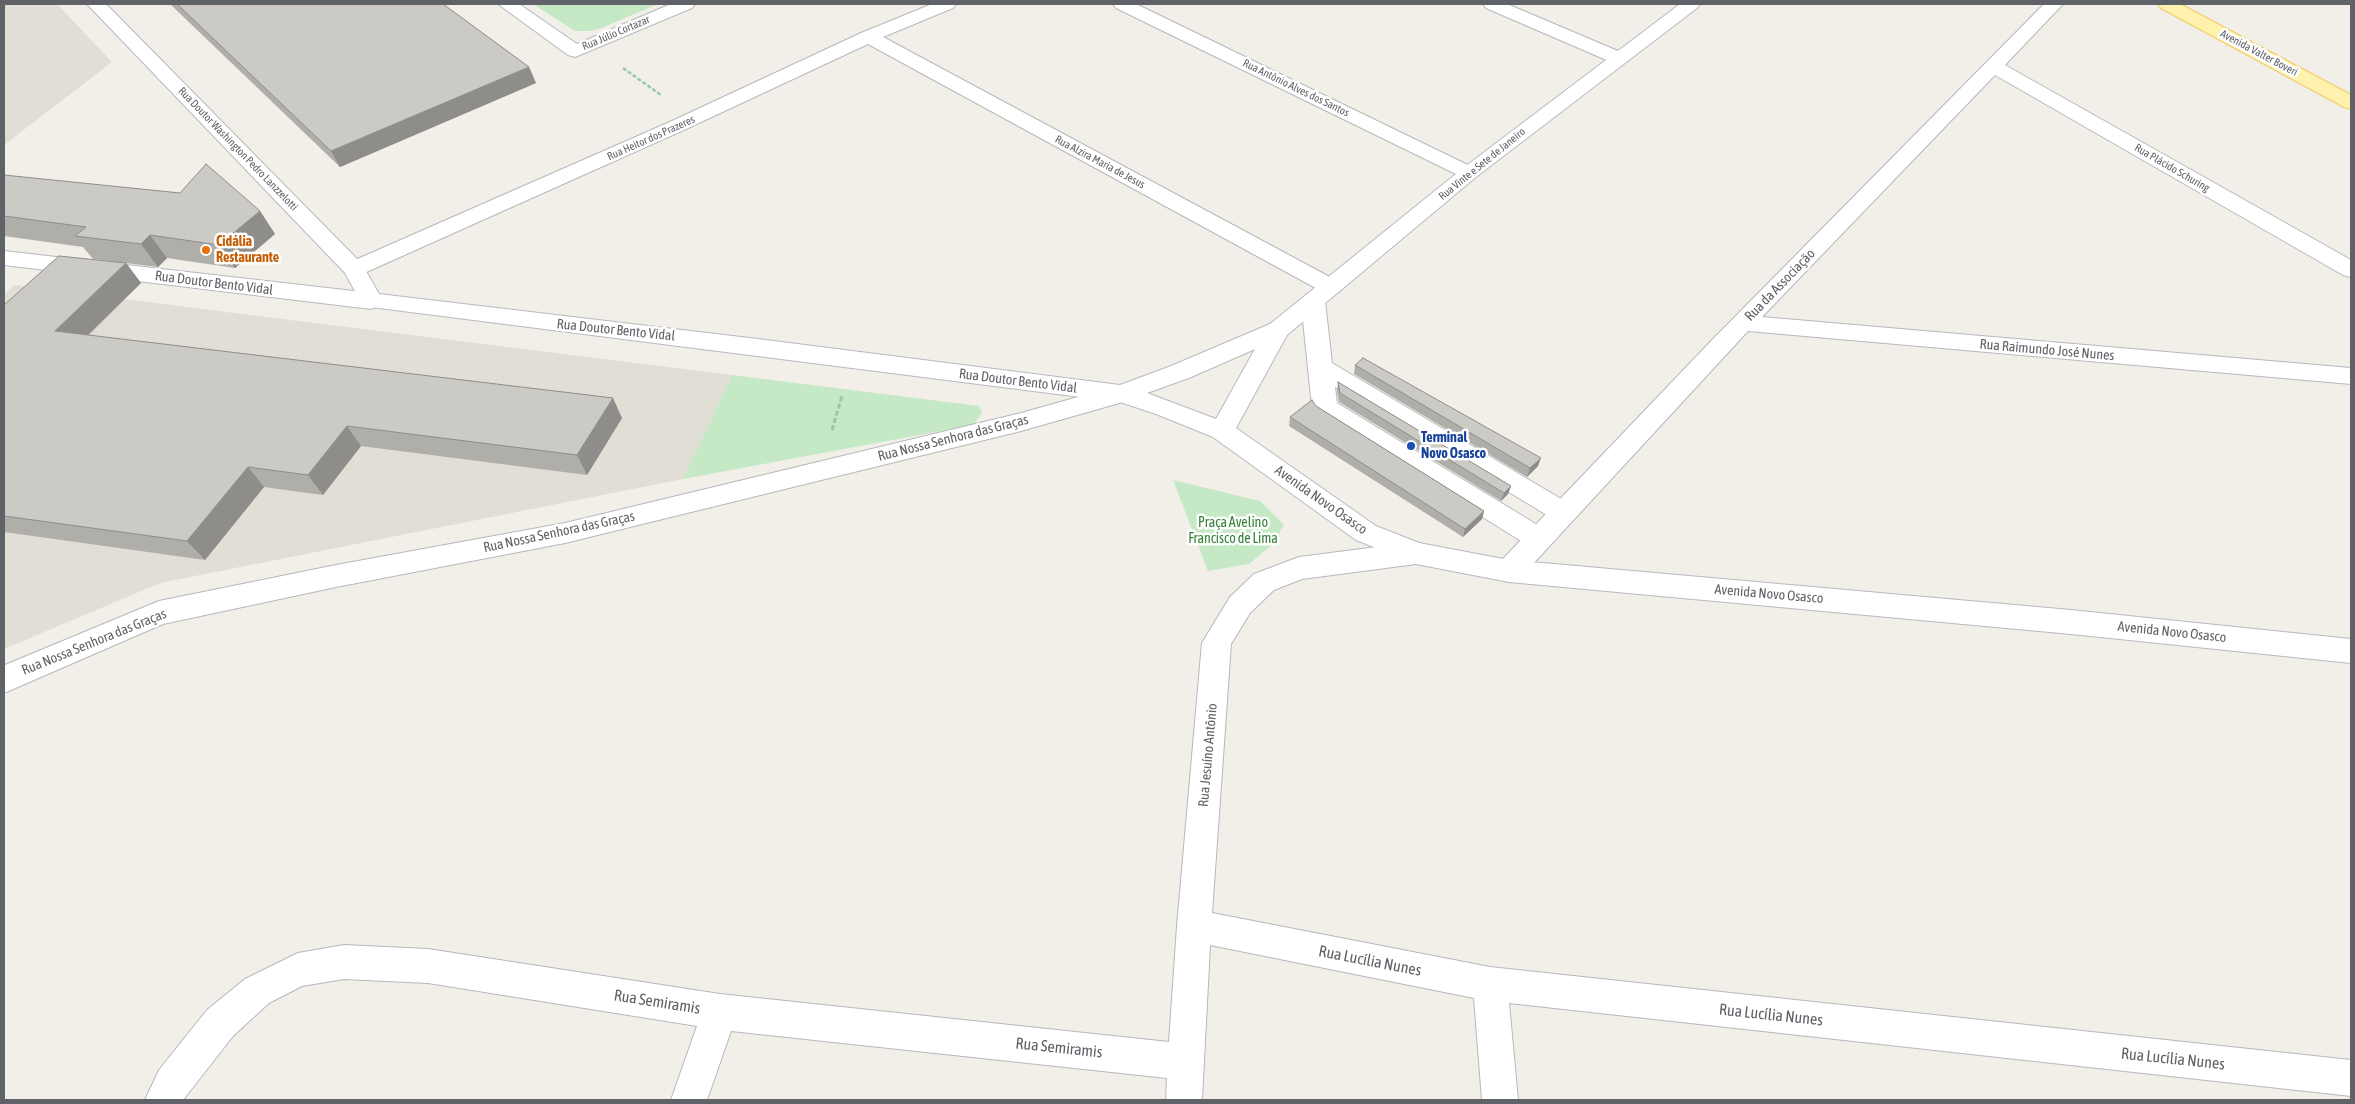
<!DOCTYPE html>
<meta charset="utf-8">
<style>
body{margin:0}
#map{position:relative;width:2355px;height:1104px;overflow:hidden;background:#f1efe8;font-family:"Asap Condensed",sans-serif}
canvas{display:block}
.frame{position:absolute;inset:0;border:5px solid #5f6368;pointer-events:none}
</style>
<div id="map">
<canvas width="2355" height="1104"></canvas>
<div class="frame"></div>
</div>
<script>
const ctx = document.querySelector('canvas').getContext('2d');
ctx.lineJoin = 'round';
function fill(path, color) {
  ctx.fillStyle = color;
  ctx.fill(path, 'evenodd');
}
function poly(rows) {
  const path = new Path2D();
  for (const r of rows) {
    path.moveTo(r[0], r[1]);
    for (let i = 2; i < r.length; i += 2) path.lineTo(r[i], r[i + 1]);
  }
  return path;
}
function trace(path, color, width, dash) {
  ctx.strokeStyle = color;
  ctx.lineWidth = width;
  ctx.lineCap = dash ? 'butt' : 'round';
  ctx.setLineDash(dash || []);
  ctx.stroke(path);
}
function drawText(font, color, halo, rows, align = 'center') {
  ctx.font = font + ' "Asap Condensed",sans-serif';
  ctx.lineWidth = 5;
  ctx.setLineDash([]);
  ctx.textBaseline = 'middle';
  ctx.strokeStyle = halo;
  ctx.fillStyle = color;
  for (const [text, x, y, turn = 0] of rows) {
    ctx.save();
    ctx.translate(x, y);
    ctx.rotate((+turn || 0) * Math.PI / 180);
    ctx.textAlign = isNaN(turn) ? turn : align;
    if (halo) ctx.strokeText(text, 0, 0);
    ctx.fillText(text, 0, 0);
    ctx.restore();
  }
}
fill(poly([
 [4,4,57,4,112,62,4,145],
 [14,285,234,313,732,375,683,479,160,583,4,649,4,295]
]), '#e1ded6');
fill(poly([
 [533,4,658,4,599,29,589,31,575,31],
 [732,375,979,406,982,413,973,425,683,479],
 [1173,480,1260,501,1284,525,1273,544,1249,564,1208,571]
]), '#c5e8c5');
const lane = poly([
 [1313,293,1321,296,1325,301,1332,363,1573,506,1577,513,1573,520,1564,523,1555,520,1335,387,1337,403,1549,532,1553,539,1549,546,1539,550,1529,546,1316,413,1312,407,1301,301,1305,296,1313,293]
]);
const street = poly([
 [498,4,519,4,577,44,671,4,695,4,692,8,575,57,568,55,498,4],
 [932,4,956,4,953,8,883,37,1339,282,1342,287,1339,292,1331,294,1323,292,868,44,686,129,362,274,354,276,346,274,343,269,346,264,672,121,861,33,932,4],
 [1113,4,1136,4,1476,169,1479,173,1476,177,1469,179,1462,177,1116,8,1113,4],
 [1483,4,1507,4,1625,54,1627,58,1625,62,1618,64,1611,62,1486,8,1483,4],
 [2044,4,2063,4,2005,65,2351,260,2351,277,2343,275,1995,75,1762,317,2351,368,2351,384,1748,331,1519,579,1509,582,1499,579,1495,571,1499,563,1713,339,2044,4],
 [4,251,371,293,379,296,383,301,379,306,371,309,4,265,4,251],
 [1121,385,1130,388,1133,394,1130,400,1021,431,565,543,336,587,163,624,4,693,5,665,159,601,336,565,565,523,1021,413,1121,385],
 [1416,542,1426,545,1430,553,1426,561,1416,564,1302,579,1274,590,1250,613,1231,644,1212,913,1490,967,2351,1060,2351,1096,1509,1003,1518,1100,1482,1100,1474,998,1210,945,1202,1100,1166,1100,1167,1078,731,1031,707,1100,671,1100,697,1026,428,983,344,979,302,986,269,1003,233,1036,183,1100,145,1100,159,1070,207,1010,245,979,298,953,344,945,428,949,720,994,1169,1042,1177,926,1202,643,1230,597,1254,574,1299,557,1416,542]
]);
const secondary = poly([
 [87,4,106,4,362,264,379,294,758,339,1120,385,1171,366,1270,324,1462,169,1680,4,1700,4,1697,8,1476,177,1287,335,1236,428,1376,526,1419,543,1509,560,2071,610,2351,639,2351,663,2071,634,1509,582,1416,564,1356,540,1213,437,1156,414,1120,402,363,306,345,273,87,4],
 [1255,349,1216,419,1147,393,1189,378,1255,349]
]);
const primary = poly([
 [2158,4,2180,4,2351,95,2351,109,2344,107,2161,8,2158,4]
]);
trace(lane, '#b5b8bc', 2);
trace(street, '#b5b8bc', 2);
trace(secondary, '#b6babf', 2);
trace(primary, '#f2c960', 2);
trace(poly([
 [623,68,661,95]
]), '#9cc7a9', 2.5, [4, 2]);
trace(poly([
 [832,430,842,396]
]), '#9cc7a9', 3, [5, 2.5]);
fill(lane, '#fff');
fill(street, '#fff');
fill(secondary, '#fff');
fill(primary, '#fff2af');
fill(poly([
 [170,4,443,4,529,67,536,83,340,167],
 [4,175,260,211,275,234,235,268,167,258,158,267,93,259,83,247,4,236],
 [126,263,141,283,89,335,622,418,587,475,361,446,323,495,264,487,205,560,4,532,4,305],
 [1355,365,1538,466,1527,477,1354,374],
 [1338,382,1511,486,1508,494,1501,501,1339,402,1337,391],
 [1316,406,1484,511,1482,519,1463,537,1289,426,1290,417]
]), '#afaea9');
fill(poly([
 [529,67,536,83,340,167,331,151],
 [260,211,275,234,235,268,219,245],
 [150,235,167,258,158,267,141,244],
 [126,263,141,283,72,350,55,331],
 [613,398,622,418,587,475,577,455],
 [347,426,361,446,323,495,308,475],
 [1541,458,1538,466,1527,477,1530,468],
 [248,467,264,487,205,560,187,541],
 [1511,486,1508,494,1501,501,1504,493],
 [1484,511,1482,519,1463,537,1465,529]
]), '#8f8d8a');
const building = poly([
 [177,4,443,4,529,67,331,151,177,4],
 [206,164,260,211,219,245,150,235,141,244,75,236,86,227,4,216,4,175,180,193,206,164],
 [59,256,126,263,55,331,613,398,577,455,347,426,308,475,248,467,187,541,4,516,4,305,59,256],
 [1363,358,1541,458,1530,468,1355,365,1363,358],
 [1338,382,1511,486,1504,493,1340,393,1338,382],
 [1312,400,1316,406,1484,511,1465,529,1290,417,1312,400]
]);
fill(building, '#cccac5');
trace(building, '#8f8d8a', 1);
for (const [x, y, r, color] of [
 [206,250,5,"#e8710a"],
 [1411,446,5,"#1a4fb4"]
]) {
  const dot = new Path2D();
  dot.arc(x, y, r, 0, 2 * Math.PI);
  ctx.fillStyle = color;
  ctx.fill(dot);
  trace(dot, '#fff', 2);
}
drawText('11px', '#5f6368', '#fff', [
 ["Rua Júlio Cortazar",616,33,-23],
 ["Avenida Valter Boveri",2259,53,28],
 ["Rua Antônio Alves dos Santos",1296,88,26],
 ["Rua Heitor dos Prazeres",651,138,-24],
 ["Rua Doutor Washington Pedro Lanzzelotti",238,149,46],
 ["Rua Alzira Maria de Jesus",1100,162,28],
 ["Rua Vinte e Sete de Janeiro",1482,164,-39],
 ["Rua Plácido Schuring",2172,168,30]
]);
drawText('bold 14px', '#c56008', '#fff', [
 ["Cidália",216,242],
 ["Restaurante",216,258]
], 'left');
drawText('14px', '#5f6368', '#fff', [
 ["Rua Doutor Bento Vidal",214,283,7],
 ["Rua da Associação",1780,285,-46],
 ["Rua Doutor Bento Vidal",616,330,6],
 ["Rua Raimundo José Nunes",2047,350,5],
 ["Rua Doutor Bento Vidal",1018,381,7],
 ["Rua Nossa Senhora das Graças",953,438,-14],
 ["Avenida Novo Osasco",1321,500,35],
 ["Rua Nossa Senhora das Graças",559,532,-12],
 ["Avenida Novo Osasco",1769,594,5],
 ["Avenida Novo Osasco",2172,632,6],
 ["Rua Nossa Senhora das Graças",94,642,-22],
 ["Rua Jesuíno Antônio",1208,755,-85]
]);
drawText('bold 14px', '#164399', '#fff', [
 ["Terminal",1421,438],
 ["Novo Osasco",1421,454]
], 'left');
drawText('14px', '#348238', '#fff', [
 ["Praça Avelino",1233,523],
 ["Francisco de Lima",1233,539]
]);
drawText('16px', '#5f6368', '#fff', [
 ["Rua Lucília Nunes",1370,961,11],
 ["Rua Semiramis",657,1002,9],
 ["Rua Lucília Nunes",1771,1015,6],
 ["Rua Semiramis",1059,1048,6],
 ["Rua Lucília Nunes",2173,1059,6]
]);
</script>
